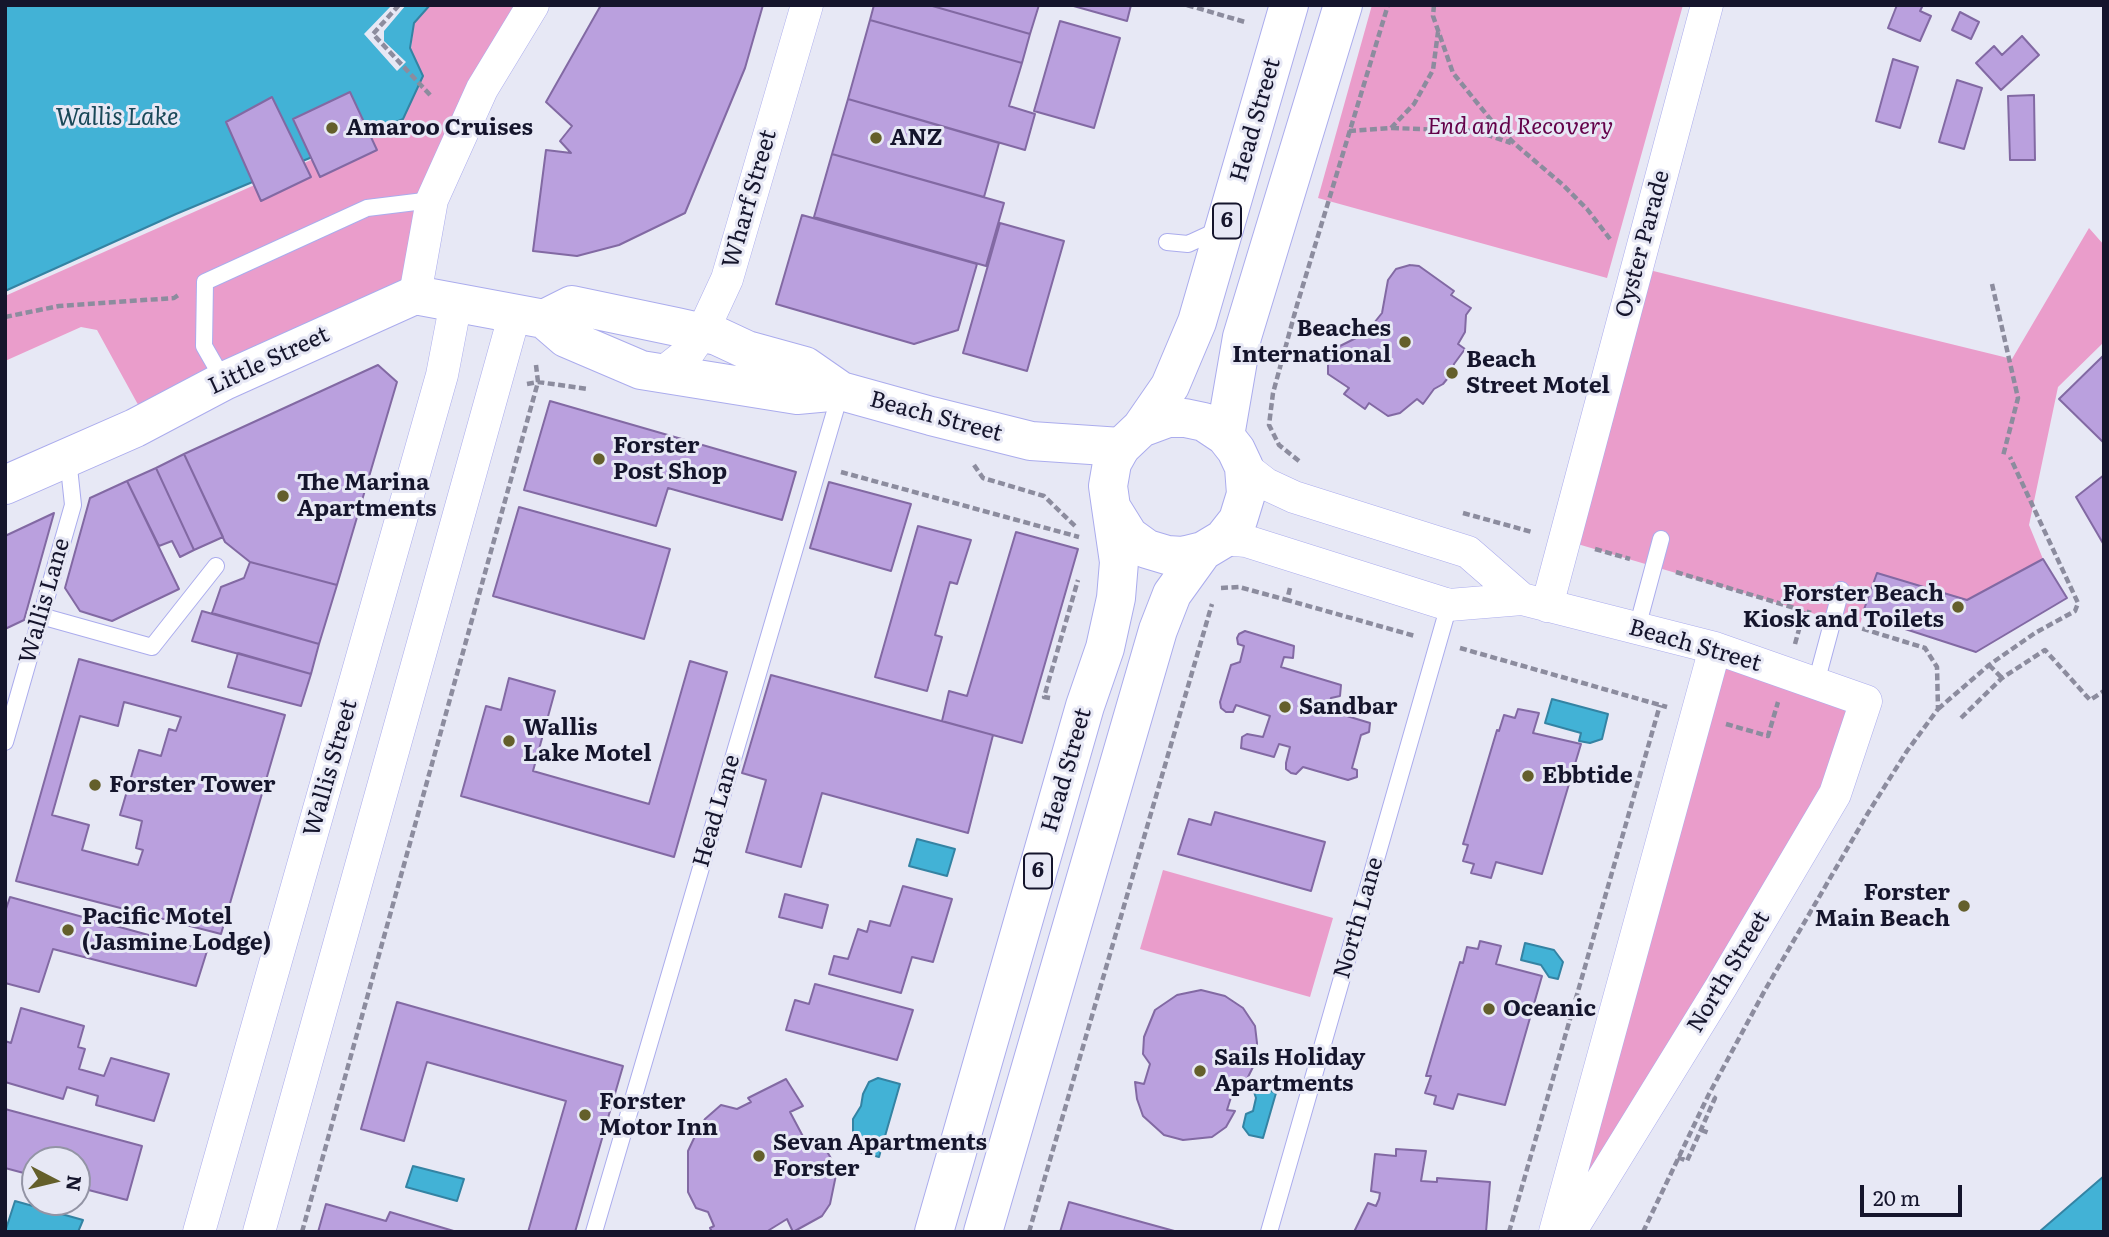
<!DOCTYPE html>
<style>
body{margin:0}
#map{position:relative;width:2109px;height:1237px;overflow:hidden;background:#e7e8f5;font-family:Literata,serif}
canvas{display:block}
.frame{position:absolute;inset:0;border:7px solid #15152c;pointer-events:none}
.north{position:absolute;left:21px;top:1146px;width:70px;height:70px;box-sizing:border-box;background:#e7e8f5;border:2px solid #9394a5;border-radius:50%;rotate:97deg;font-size:19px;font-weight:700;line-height:28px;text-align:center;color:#15152c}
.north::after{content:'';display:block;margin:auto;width:24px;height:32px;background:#645f2b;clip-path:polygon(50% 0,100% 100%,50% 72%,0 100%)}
.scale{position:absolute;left:1860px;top:1185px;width:102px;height:32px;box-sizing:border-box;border:4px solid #15152c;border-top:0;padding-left:9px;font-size:21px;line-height:24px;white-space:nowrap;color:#15152c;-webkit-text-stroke:5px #e7e8f5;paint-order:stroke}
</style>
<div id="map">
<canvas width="2109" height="1237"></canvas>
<div class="frame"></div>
<div class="north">N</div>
<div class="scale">20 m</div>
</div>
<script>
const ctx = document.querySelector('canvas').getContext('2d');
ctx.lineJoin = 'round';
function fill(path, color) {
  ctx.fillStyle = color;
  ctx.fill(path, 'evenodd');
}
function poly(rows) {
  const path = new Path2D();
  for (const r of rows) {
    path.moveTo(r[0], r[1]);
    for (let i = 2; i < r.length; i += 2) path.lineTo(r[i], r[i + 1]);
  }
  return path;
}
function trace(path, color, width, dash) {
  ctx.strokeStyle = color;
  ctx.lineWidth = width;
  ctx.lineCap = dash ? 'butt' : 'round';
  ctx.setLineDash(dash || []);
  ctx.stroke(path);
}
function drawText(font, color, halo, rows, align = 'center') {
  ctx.font = font + ' Literata,serif';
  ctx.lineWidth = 6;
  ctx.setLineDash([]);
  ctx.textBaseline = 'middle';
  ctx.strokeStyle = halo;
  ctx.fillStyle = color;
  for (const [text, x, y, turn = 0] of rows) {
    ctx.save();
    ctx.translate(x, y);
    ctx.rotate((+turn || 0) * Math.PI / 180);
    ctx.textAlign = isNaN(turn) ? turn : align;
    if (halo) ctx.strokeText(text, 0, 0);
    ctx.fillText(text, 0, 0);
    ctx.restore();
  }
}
fill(poly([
 [430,5,533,5,482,89,415,295,147,421,97,330,81,327,5,361,5,296,403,119,423,76,411,49,414,23],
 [1372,5,1683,5,1607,278,1318,198],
 [2089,228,2104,245,2104,342,2058,387,2029,525,2043,559,1967,600,1877,573,1859,627,1564,540,1637,267,2012,359],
 [1715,648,1866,701,1835,794,1570,1232],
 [1163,870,1333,918,1310,997,1140,949]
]), '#ea9dcb');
const water = poly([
 [5,5,430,5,414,23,410,48,423,76,403,119,176,214,5,291,5,5],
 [1552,699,1608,714,1602,739,1590,743,1579,741,1581,733,1545,723,1552,699],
 [917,839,955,849,947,876,909,866,917,839],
 [1525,943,1554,950,1563,962,1558,979,1549,977,1541,965,1521,960,1525,943],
 [878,1078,900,1084,879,1157,853,1150,853,1119,861,1106,863,1094,869,1082,878,1078],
 [1259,1086,1276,1093,1263,1138,1249,1135,1243,1127,1246,1114,1253,1111,1256,1098,1254,1092,1259,1086],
 [413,1166,464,1179,457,1201,406,1187,413,1166],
 [2104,1176,2104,1232,2039,1232,2104,1176],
 [15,1201,83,1220,78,1232,5,1232,15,1201]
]);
fill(water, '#42b2d6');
trace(water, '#3483a3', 2);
fill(poly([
 [392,5,406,5,384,31,384,41,406,62,397,71,364,34]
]), '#e7e8f5');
const building = poly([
 [601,5,763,5,745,68,685,213,619,245,577,256,533,251,546,150,571,153,560,141,572,126,546,102,601,5],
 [874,5,929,5,1030,34,1022,63,870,20,874,5],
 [929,5,1039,5,1030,34,929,5],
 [1070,5,1131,5,1127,21,1070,5],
 [1897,5,1923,5,1920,11,1931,16,1920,41,1888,28,1897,5],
 [1960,12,1979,22,1971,39,1952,30,1960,12],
 [870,20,1022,63,1009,106,1035,114,1025,150,848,99,870,20],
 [1060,21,1120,38,1094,128,1034,111,1060,21],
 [2022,36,2039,55,2001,90,1976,63,1994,46,2002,55,2022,36],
 [1893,59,1918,67,1900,128,1876,121,1893,59],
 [1957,80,1982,88,1964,149,1939,142,1957,80],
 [350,92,377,150,320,177,293,119,350,92],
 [2034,95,2035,160,2010,160,2008,96,2034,95],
 [272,97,311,177,261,201,226,122,272,97],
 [848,99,999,143,984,197,832,154,848,99],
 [832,154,1004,203,986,266,814,217,832,154],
 [802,215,977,264,958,330,914,344,776,304,802,215],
 [1000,223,1064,241,1027,371,963,353,1000,223],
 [1410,265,1419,266,1454,291,1451,295,1471,308,1466,315,1465,332,1458,344,1465,349,1454,364,1452,373,1443,384,1434,389,1423,404,1417,399,1400,413,1388,416,1369,403,1365,409,1344,394,1349,388,1328,374,1328,365,1331,354,1340,346,1366,333,1382,313,1388,280,1396,269,1410,265],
 [2104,355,2104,443,2059,399,2104,355],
 [378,365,397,382,337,585,250,562,225,542,184,454,378,365],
 [550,401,796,472,782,520,668,488,656,526,524,490,550,401],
 [184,454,223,537,194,550,156,468,184,454],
 [156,468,194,550,180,557,172,541,159,546,127,481,156,468],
 [2104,475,2104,545,2076,497,2104,475],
 [127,481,179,589,112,621,80,611,65,588,90,498,127,481],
 [829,482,911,504,891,571,810,548,829,482],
 [519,507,670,549,644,639,493,596,519,507],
 [54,513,24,620,5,629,5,536,54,513],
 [918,526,971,540,957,584,950,582,935,635,942,637,927,691,875,677,918,526],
 [1016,532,1078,549,1022,743,942,721,949,691,967,696,1016,532],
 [2043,559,2067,598,1976,652,1862,615,1877,573,1967,600,2043,559],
 [250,562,337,585,319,644,212,613,221,587,244,578,250,562],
 [202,611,319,644,311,674,192,641,202,611],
 [1245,631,1294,646,1293,658,1284,657,1281,667,1341,685,1340,696,1331,698,1327,710,1370,723,1369,732,1361,735,1352,768,1357,770,1357,777,1348,780,1303,767,1296,774,1291,773,1286,769,1286,763,1290,747,1279,744,1274,757,1241,748,1242,737,1247,734,1263,737,1270,716,1236,705,1233,712,1226,712,1221,708,1220,702,1231,665,1240,662,1244,646,1238,644,1237,638,1239,634,1245,631],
 [238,653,311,674,301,706,228,687,238,653],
 [79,659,285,715,221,934,16,881,79,659],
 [690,661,727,672,674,857,461,796,486,706,501,710,509,678,555,691,533,771,649,804,690,661],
 [771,675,993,735,968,833,822,793,801,867,746,852,766,780,742,773,771,675],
 [124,702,181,717,176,731,169,729,161,756,139,750,120,815,142,821,136,848,143,850,138,865,82,850,89,825,52,815,80,716,118,726,124,702],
 [1518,709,1539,713,1533,733,1581,744,1542,874,1496,862,1491,878,1471,873,1474,864,1463,861,1468,845,1463,844,1497,730,1499,731,1504,715,1515,718,1518,709],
 [1215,812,1325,842,1311,891,1178,854,1189,819,1211,825,1215,812],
 [903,886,952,899,933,962,912,957,901,993,829,974,834,956,848,959,858,929,867,932,870,921,890,926,903,886],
 [785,894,828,905,822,928,779,917,785,894],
 [10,897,207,951,196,986,53,949,39,992,5,983,5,912,10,897],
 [1480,941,1501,946,1496,964,1542,976,1505,1105,1458,1094,1453,1109,1434,1104,1436,1096,1425,1093,1431,1076,1426,1076,1460,962,1463,963,1467,947,1478,949,1480,941],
 [815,984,913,1010,897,1060,786,1030,795,1000,809,1004,815,984],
 [1201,990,1225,996,1243,1008,1255,1026,1257,1043,1256,1061,1243,1087,1232,1094,1227,1110,1235,1111,1226,1127,1212,1137,1183,1140,1164,1135,1143,1116,1137,1099,1135,1082,1144,1084,1150,1064,1143,1054,1144,1037,1155,1010,1177,995,1201,990],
 [397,1002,623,1066,575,1232,528,1232,566,1101,427,1062,404,1141,361,1129,397,1002],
 [21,1008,84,1026,78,1047,85,1049,79,1069,104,1076,111,1058,169,1074,154,1121,96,1105,98,1096,67,1087,63,1099,5,1082,5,1041,11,1043,21,1008],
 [786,1079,803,1106,790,1112,807,1144,819,1138,832,1160,836,1175,830,1204,822,1216,793,1232,787,1219,766,1232,712,1232,710,1228,714,1226,708,1212,696,1208,688,1192,688,1151,696,1134,705,1119,721,1105,737,1109,751,1102,748,1098,786,1079],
 [5,1109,142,1146,127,1200,77,1187,77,1160,35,1160,35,1176,5,1168,5,1109],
 [1396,1149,1426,1151,1421,1181,1437,1182,1437,1178,1490,1182,1486,1232,1354,1232,1368,1203,1376,1206,1379,1199,1380,1193,1371,1191,1375,1154,1396,1156,1396,1149],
 [1069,1202,1178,1232,1060,1232,1069,1202],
 [326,1204,386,1221,390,1212,457,1232,318,1232,326,1204]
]);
fill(building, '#baa0de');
trace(building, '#8269a3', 2);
const service = poly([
 [1167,242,1188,244,1212,233,1218,226],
 [224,381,204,346,205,282,367,208,432,200],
 [41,616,152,647,216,566],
 [1637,628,1661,539],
 [1816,683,1841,590],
 [5,742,73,505,68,458],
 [594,1232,841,391],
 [1269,1232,1449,605]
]);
const minor = poly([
 [415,295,432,200,482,89,533,5],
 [661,374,689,352,702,333,727,279,807,5],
 [1244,467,1266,484,1294,497,1468,552,1522,599],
 [1223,539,1246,541,1449,605,1522,599,1715,648,1866,701,1835,794,1721,987,1570,1232],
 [1547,606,1707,5],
 [199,1232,442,375,456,302],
 [259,1232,515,313],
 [1555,1232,1715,648]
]);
const tertiary = poly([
 [544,319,572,305,677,327,717,336,747,350,805,366,841,391,931,416,1031,441,1121,447],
 [5,485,135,428,224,381,415,295,544,319,566,338,641,370,797,395,841,391]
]);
const primary = poly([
 [1141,428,1170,386,1197,322,1289,5],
 [1225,436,1242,337,1343,5],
 [934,1232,1085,706,1105,648,1116,598,1119,562,1111,507,1108,486,1112,463,1121,447,1141,428,1168,418,1185,418,1204,422,1225,436,1236,450,1244,467,1246,494,1238,520,1223,539,1203,551,1183,556,1167,555,1147,549,1129,536,1111,507],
 [983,1232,1158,630,1172,594,1203,551]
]);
trace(service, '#abaced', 18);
trace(minor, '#abaced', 33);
trace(tertiary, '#abaced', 40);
trace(primary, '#abaced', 40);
trace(poly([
 [399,5,373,34,431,96],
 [1187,5,1245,22,1245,20],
 [1434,5,1433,16,1453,73,1491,120,1515,144,1563,185,1587,209,1610,239],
 [1392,128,1476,131,1511,143],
 [1349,131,1391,128,1414,104,1433,70,1438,32],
 [1992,284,2018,398,2003,456],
 [5,317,59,306,174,298,180,294],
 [527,384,538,382,588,389],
 [1299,461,1279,445,1269,425,1273,393,1297,305,1388,5],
 [974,465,983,478,1044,496,1076,527],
 [841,472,1079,537],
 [1463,513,1532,532],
 [1595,549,1630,559],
 [1676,572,1811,613],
 [1221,588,1239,587,1287,600],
 [1290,588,1287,600,1415,636],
 [1795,644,1804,611],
 [1460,648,1667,707],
 [1989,665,2002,678],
 [1050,698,1044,697,1078,580],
 [1938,709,1989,665,2035,633,2075,611,2078,603,2010,457],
 [1961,718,2002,678,2045,650,2090,700,2104,691],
 [1726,724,1768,736,1778,702],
 [1701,1130,1709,1133],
 [1678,1157,1687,1161,1715,1098,1708,1096],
 [302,1232,538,382,536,365],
 [1029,1232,1212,604],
 [1509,1232,1660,705],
 [1643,1232,1708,1096,1765,990,1868,813,1907,751,1938,709,1937,667,1925,648,1857,627]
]), '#8c8c9e', 4.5, [7, 3.5]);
trace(service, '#fff', 16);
trace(minor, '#fff', 32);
trace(tertiary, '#fff', 38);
trace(primary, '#fff', 38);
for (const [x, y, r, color] of [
 [332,128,7,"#645f2b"],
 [876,138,7,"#645f2b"],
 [1405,342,7,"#645f2b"],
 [1452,373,7,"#645f2b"],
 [599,459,7,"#645f2b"],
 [283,496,7,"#645f2b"],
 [1958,607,7,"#645f2b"],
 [1285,707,7,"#645f2b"],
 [509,741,7,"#645f2b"],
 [1528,776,7,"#645f2b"],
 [95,785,7,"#645f2b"],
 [1964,906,7,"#645f2b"],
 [68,930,7,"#645f2b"],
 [1489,1009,7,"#645f2b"],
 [1200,1071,7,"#645f2b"],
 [585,1115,7,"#645f2b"],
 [759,1156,7,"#645f2b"]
]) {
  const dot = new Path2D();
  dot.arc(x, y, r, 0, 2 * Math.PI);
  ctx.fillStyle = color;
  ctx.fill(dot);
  trace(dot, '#e7e8f5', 2.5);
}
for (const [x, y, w] of [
 [1227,221,28],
 [1038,871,28]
]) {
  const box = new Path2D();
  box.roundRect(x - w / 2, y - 17.5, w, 35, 5);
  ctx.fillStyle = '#e7e8f5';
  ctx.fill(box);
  trace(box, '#15152c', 2);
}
drawText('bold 21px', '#15152c', null, [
 ["6",1227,221],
 ["6",1038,871]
]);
drawText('23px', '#15152c', '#e7e8f5', [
 ["Head Street",1256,120,-74],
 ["Wharf Street",750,199,-74],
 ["Oyster Parade",1643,244,-75],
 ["Little Street",269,361,-25],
 ["Beach Street",936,417,15],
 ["Wallis Lane",45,601,-74],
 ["Beach Street",1695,646,16],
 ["Wallis Street",331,768,-74],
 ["Head Street",1067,770,-74],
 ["Head Lane",717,811,-74],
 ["North Lane",1359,918,-74],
 ["North Street",1729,972,-59]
]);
drawText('italic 23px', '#630149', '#e7e8f5', [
 ["End and Recovery",1520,127]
]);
drawText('bold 23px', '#15152c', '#e7e8f5', [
 ["Amaroo Cruises",346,128],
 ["ANZ",890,138],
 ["Beaches",1391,329,"right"],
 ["International",1391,355,"right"],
 ["Beach",1466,360],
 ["Street Motel",1466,386],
 ["Forster",613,446],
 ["Post Shop",613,472],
 ["The Marina",297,483],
 ["Apartments",297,509],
 ["Forster Beach",1944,594,"right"],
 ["Kiosk and Toilets",1944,620,"right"],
 ["Sandbar",1299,707],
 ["Wallis",523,728],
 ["Lake Motel",523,754],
 ["Ebbtide",1542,776],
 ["Forster Tower",109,785],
 ["Forster",1950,893,"right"],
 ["Main Beach",1950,919,"right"],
 ["Pacific Motel",82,917],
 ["(Jasmine Lodge)",82,943],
 ["Oceanic",1503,1009],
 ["Sails Holiday",1214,1058],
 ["Apartments",1214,1084],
 ["Forster",599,1102],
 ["Motor Inn",599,1128],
 ["Sevan Apartments",773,1143],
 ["Forster",773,1169]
], 'left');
drawText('italic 24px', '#194858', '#e7e8f5', [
 ["Wallis Lake",117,118]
]);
</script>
